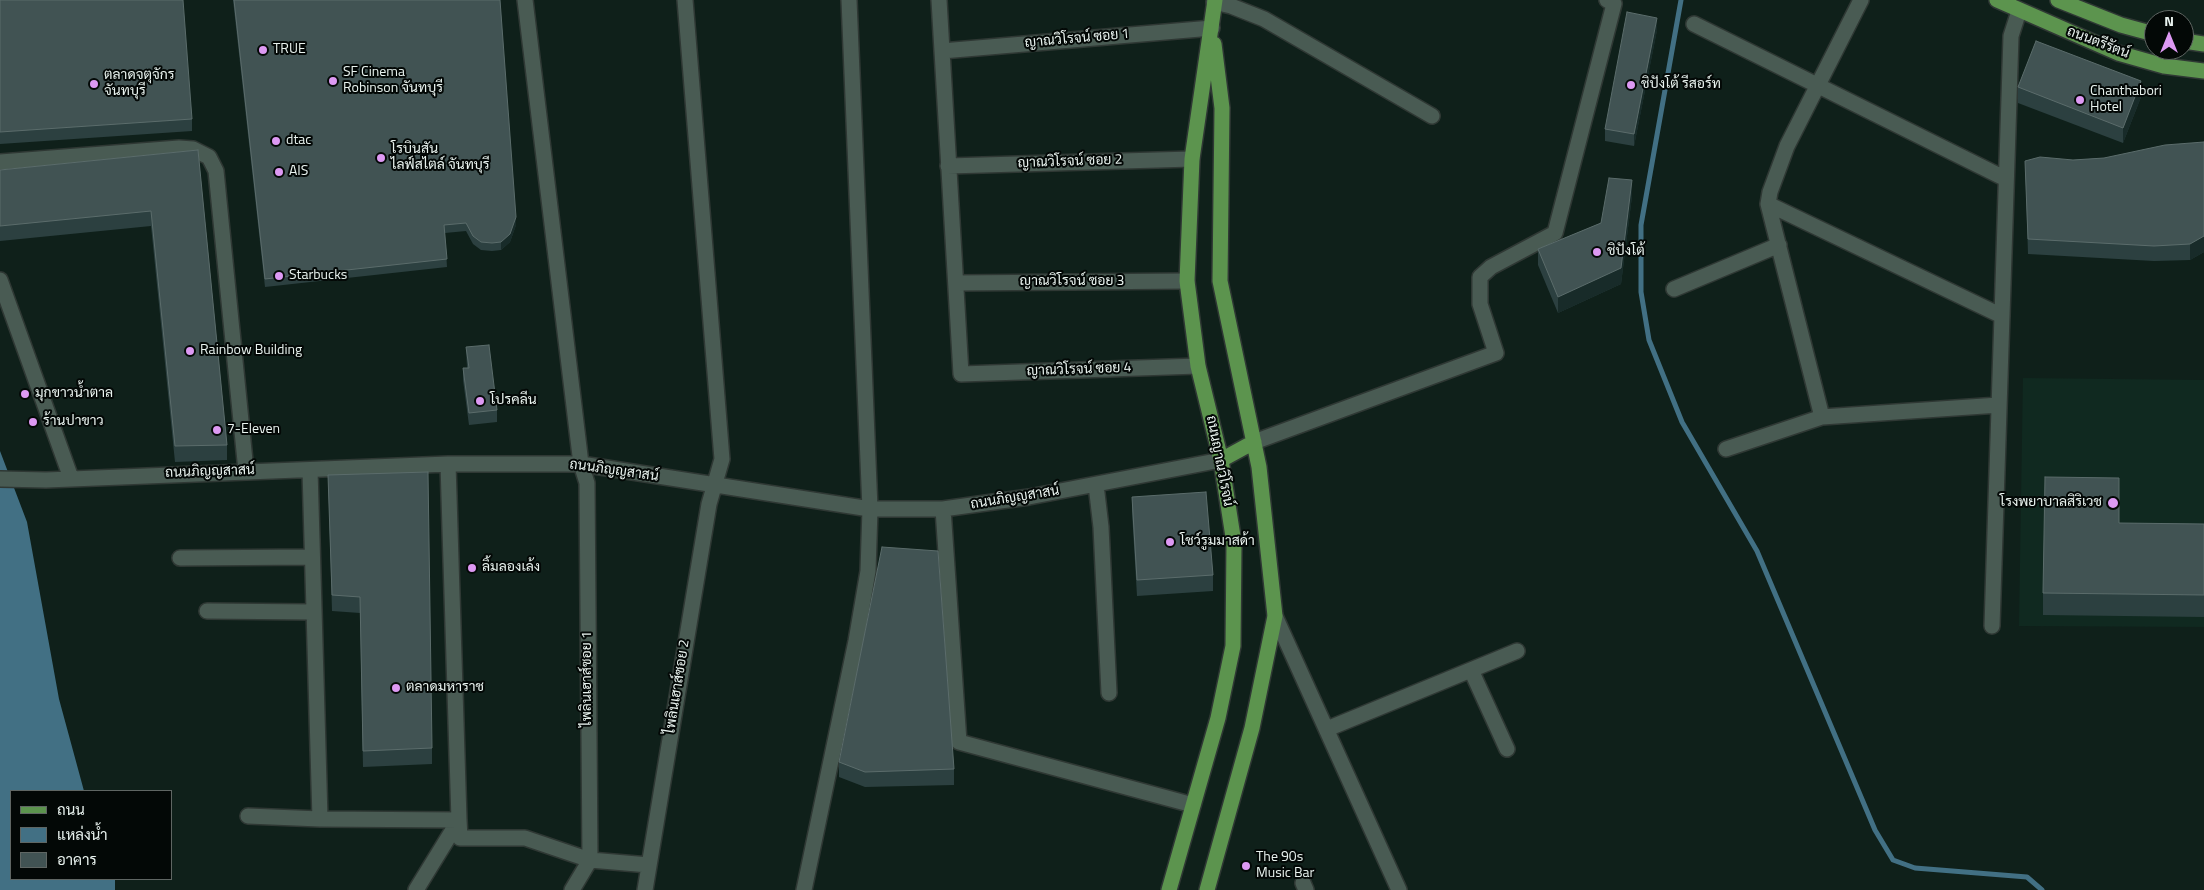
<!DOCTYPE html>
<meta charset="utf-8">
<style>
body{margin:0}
#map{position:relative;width:2204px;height:890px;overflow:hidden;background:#0f201a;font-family:"Titillium Web",Sarabun,sans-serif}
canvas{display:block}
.legend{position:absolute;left:10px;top:790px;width:162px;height:90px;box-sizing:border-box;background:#030806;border:1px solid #5f6663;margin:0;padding:6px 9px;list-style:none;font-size:15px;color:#e9f3ef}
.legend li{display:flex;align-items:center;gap:10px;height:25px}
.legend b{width:25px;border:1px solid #5f6663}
.north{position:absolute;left:2144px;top:10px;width:50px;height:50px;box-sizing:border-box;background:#030806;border:1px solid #5f6663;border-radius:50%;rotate:0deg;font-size:14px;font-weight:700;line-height:20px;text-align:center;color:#e9f3ef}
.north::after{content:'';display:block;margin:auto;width:18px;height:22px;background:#dd99f3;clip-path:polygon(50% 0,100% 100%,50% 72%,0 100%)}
</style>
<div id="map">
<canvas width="2204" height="890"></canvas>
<ul class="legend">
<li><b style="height:6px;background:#5c944e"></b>ถนน</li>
<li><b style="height:14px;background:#427084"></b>แหล่งน้ำ</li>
<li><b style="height:14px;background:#415353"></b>อาคาร</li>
</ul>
<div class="north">N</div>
</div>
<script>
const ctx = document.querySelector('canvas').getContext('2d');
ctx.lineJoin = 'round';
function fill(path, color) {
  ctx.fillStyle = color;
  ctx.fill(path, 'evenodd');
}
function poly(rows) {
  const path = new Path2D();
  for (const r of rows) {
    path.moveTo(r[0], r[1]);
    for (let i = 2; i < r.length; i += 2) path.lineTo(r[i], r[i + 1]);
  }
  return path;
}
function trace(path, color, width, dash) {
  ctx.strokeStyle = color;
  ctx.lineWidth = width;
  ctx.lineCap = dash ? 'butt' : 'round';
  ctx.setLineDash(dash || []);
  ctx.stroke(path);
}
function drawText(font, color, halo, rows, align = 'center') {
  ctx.font = font + ' "Titillium Web",Sarabun,sans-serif';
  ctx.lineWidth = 4;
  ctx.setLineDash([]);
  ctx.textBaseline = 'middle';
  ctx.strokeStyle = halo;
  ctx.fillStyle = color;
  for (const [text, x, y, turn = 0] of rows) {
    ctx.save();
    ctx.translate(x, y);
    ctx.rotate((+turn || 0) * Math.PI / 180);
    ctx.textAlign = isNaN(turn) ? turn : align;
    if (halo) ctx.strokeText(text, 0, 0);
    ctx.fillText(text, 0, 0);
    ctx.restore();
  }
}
fill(poly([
 [2023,378,2204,380,2204,627,2019,626]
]), '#102920');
fill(poly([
 [0,451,27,522,59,699,84,791,11,791,11,879,115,879,115,890,0,890]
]), '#427084');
trace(poly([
 [1681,0,1641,225,1641,292,1649,340,1682,422,1757,551,1875,830,1893,860,1915,868,2027,877,2042,890]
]), '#427084', 5);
const minor = poly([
 [525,0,581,464,587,483,590,860,572,890],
 [939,0,961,374,1198,366],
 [1214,2,1231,6,1264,19,1432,116],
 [1694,24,2006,179],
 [942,51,1212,28],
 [0,162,179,148,193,149,209,157,216,171,246,471],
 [948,166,1192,159],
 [1768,204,2002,316],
 [0,280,71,478],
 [956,283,1187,281],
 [1674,289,1779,245],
 [1822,417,1768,204,1770,192,1787,146,1861,0],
 [1254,442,1496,353,1480,304,1480,277,1491,267,1555,233,1614,4,1607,0],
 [1726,449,1822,417,1999,405],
 [310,470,320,819,459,820,460,838,525,838,590,860,649,865],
 [0,479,46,480,448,464,581,464,870,509,943,509,1029,497,1221,460],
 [1096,485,1101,527,1109,693],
 [943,509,959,742,1193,805],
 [180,558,311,557],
 [207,611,313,612],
 [1275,616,1399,890],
 [1992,626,2011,36,2019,11],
 [1471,670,1507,749],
 [1327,729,1517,651],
 [248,816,320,819],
 [1303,883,1306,890],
 [416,890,459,820,448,464],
 [645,890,709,504,722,459,685,0],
 [804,890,856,641,868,571,870,509,849,0]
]);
const major = poly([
 [1997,0,2118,53,2164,66,2204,71],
 [2058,0,2121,25,2154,34],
 [2184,41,2204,44],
 [1221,460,1254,442],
 [1169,890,1218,718,1233,646,1234,543,1221,460,1198,366,1187,281,1192,159,1215,0],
 [1207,890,1252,728,1275,616,1259,467,1220,281,1222,108,1214,44]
]);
trace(minor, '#2f3834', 18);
trace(major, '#2f3834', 18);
trace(minor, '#495b53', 15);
trace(major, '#5c944e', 15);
fill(poly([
 [0,0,192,119,192,131,0,144],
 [233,0,500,0,516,225,510,242,501,250,492,251,481,250,473,244,466,231,445,233,447,267,265,287],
 [1657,30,1634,146,1605,141,1605,129],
 [2018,87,2141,97,2123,143,2018,103],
 [2204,142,2204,252,2190,260,2154,261,2028,254,2025,161,2073,160,2104,158],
 [198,150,227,445,227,460,175,462,151,226,0,241,0,170],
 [1632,196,1621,284,1558,313,1538,265,1538,249,1601,223],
 [466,347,497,410,497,422,469,425,463,380,463,368,467,368],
 [328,475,432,748,432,764,363,767,360,613,332,611],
 [1132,497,1213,575,1213,591,1137,596,1132,512],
 [2119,523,2204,524,2204,617,2043,615,2043,593],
 [839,762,954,769,954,785,865,787,839,777]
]), '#2c4040');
fill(poly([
 [1657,18,1657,30,1634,146,1634,134],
 [2141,81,2141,97,2123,143,2123,128],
 [1632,180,1632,196,1621,284,1558,313,1558,297],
 [516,217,516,225,510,242,501,250,501,242],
 [2204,236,2204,252,2190,260,2190,244]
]), '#182b29');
const building = poly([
 [0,0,183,0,192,119,0,132,0,0],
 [234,0,500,0,516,217,510,234,501,242,492,243,481,242,473,236,466,223,444,225,447,259,265,279,234,0],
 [1627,12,1657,18,1634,134,1605,129,1627,12],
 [2036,41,2141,81,2123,128,2018,87,2036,41],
 [2204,142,2204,236,2190,244,2154,246,2028,239,2025,161,2040,157,2073,160,2104,158,2165,145,2204,142],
 [198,150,227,445,175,446,151,211,0,226,0,170,198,150],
 [1609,178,1632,180,1621,268,1558,297,1538,249,1601,223,1609,178],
 [489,345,497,410,469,413,463,368,469,368,466,347,489,345],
 [428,472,432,748,363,751,360,597,332,595,328,475,428,472],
 [2045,477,2119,478,2119,523,2204,524,2204,595,2043,593,2045,477],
 [1206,492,1213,575,1137,580,1132,497,1206,492],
 [882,547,938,551,954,769,865,772,839,762,882,547]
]);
fill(building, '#415353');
trace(building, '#5b6c6b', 1);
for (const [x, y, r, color] of [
 [263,50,5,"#dd99f3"],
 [333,81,5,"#dd99f3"],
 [94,84,5,"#dd99f3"],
 [1631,85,5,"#dd99f3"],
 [2080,100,5,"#dd99f3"],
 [276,141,5,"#dd99f3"],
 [381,158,5,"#dd99f3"],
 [279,172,5,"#dd99f3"],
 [1597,252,5,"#dd99f3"],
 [279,276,5,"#dd99f3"],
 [190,351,5,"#dd99f3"],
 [25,394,5,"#dd99f3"],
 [480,401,5,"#dd99f3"],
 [33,422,5,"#dd99f3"],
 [217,430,5,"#dd99f3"],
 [2113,503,6,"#dd99f3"],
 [1170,542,5,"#dd99f3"],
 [472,568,5,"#dd99f3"],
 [396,688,5,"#dd99f3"],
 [1246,866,5,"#dd99f3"]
]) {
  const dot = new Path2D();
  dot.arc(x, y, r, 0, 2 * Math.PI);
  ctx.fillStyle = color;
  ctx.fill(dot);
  trace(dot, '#030806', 2);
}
drawText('14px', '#e9f3ef', '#030806', [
 ["ญาณวิโรจน์ ซอย 1",1077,39,-5],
 ["ถนนตรีรัตน์",2098,43,21],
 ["ญาณวิโรจน์ ซอย 2",1070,162,-2],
 ["ญาณวิโรจน์ ซอย 3",1072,282],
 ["ญาณวิโรจน์ ซอย 4",1079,370,-2],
 ["ถนนญาณวิโรจน์",1219,461,79],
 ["ถนนภิญญสาสน์",614,471,8],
 ["ถนนภิญญสาสน์",210,472,-2],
 ["ถนนภิญญสาสน์",1015,498,-9],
 ["ไพลินเฮาส์ซอย 1",588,679,-90],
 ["ไพลินเฮาส์ซอย 2",678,687,-81]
]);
drawText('14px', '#e9f3ef', '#030806', [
 ["TRUE",273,50],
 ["SF Cinema",343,73],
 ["Robinson จันทบุรี",343,89],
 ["ตลาดจตุจักร",104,76],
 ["จันทบุรี",104,92],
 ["ชิปังโต้ รีสอร์ท",1641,85],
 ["Chanthabori",2090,92],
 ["Hotel",2090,108],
 ["dtac",286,141],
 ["โรบินสัน",391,150],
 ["ไลฟ์สไตล์ จันทบุรี",391,166],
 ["AIS",289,172],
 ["ชิปังโต้",1607,252],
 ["Starbucks",289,276],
 ["Rainbow Building",200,351],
 ["มุกขาวน้ำตาล",35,394],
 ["โปรคลีน",490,401],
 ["ร้านปาขาว",43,422],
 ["7-Eleven",227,430],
 ["โรงพยาบาลสิริเวช",2102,503,"right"],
 ["โชว์รูมมาสด้า",1180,542],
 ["ลิ้มลองเล้ง",482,568],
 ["ตลาดมหาราช",406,688],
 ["The 90s",1256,858],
 ["Music Bar",1256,874]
], 'left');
</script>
